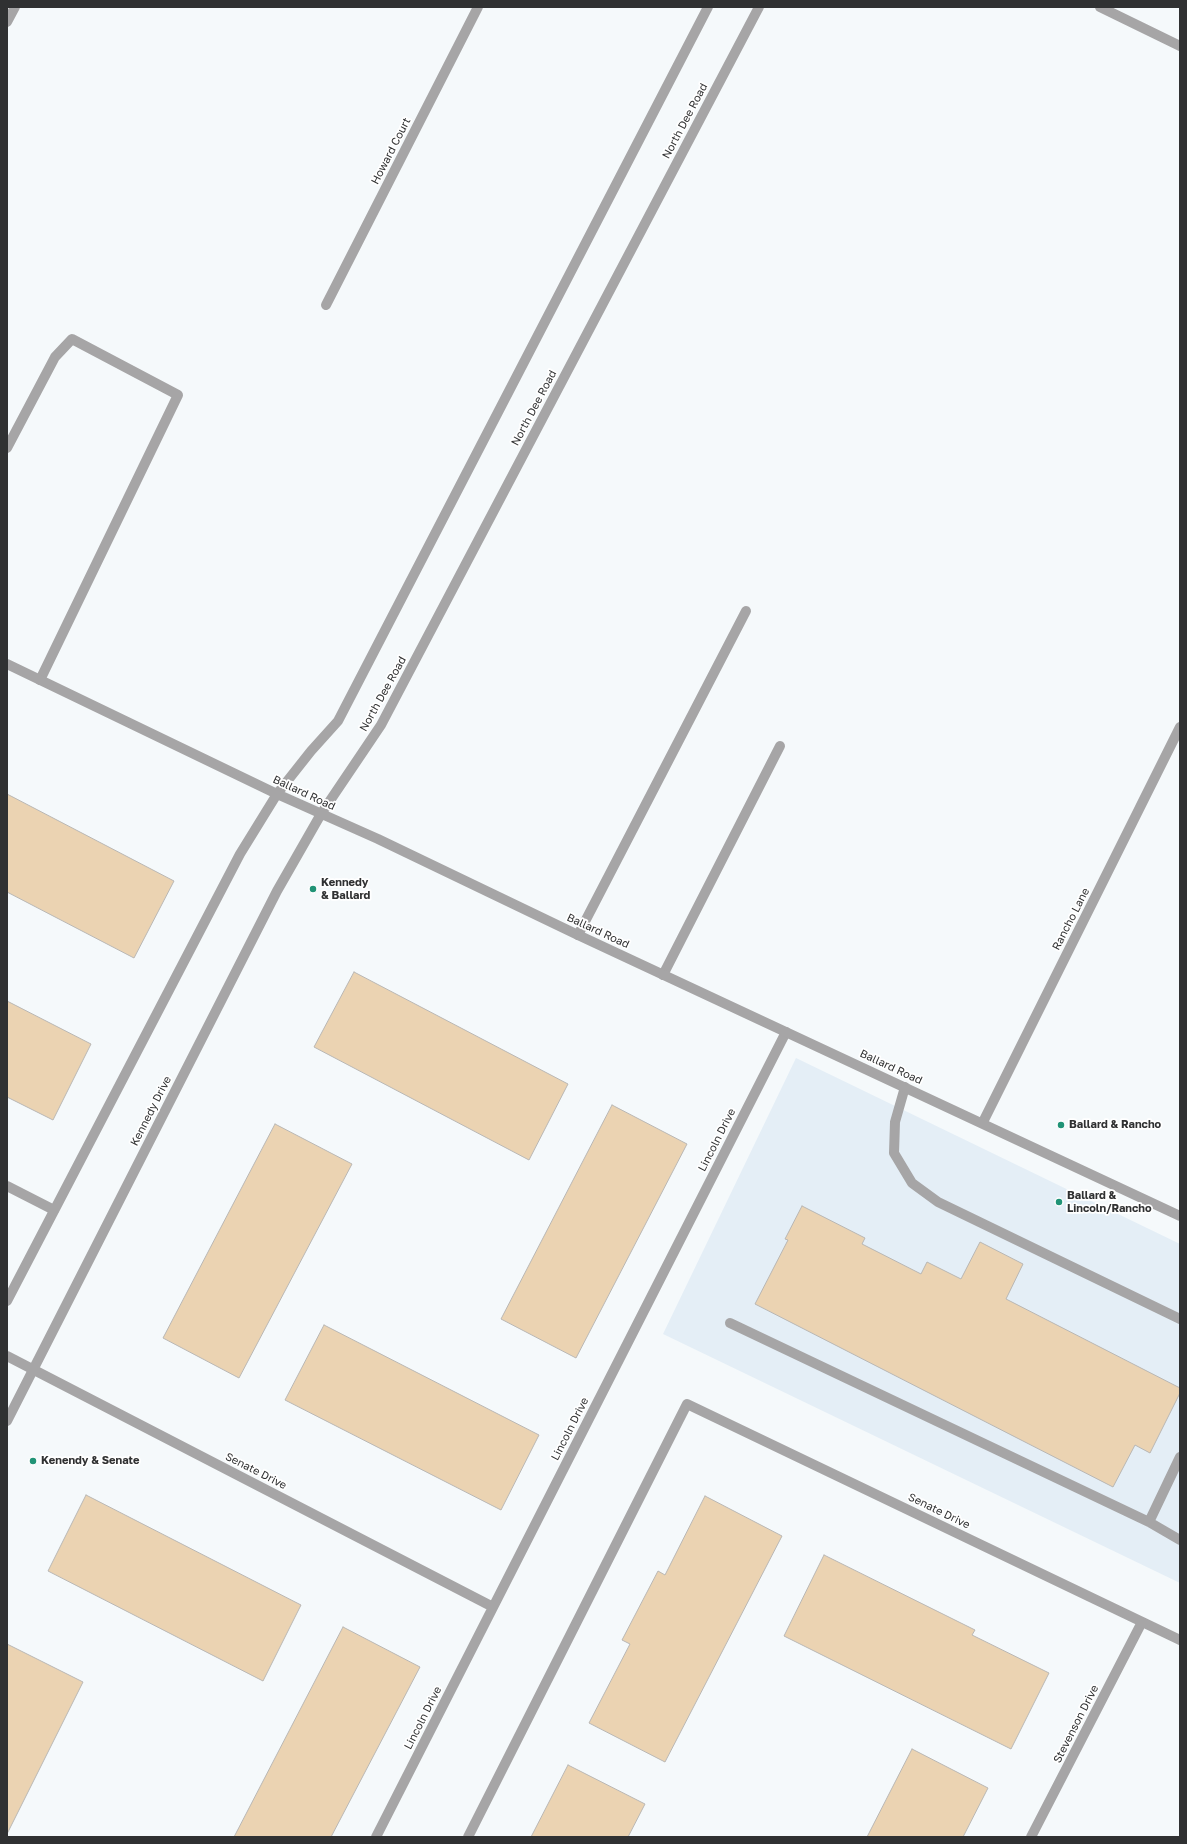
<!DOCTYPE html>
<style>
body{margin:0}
#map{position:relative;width:1187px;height:1844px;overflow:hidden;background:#f5f9fb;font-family:"Golos Text",sans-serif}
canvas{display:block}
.frame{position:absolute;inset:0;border:8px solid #303132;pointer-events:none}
</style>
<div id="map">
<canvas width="1187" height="1844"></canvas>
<div class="frame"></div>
</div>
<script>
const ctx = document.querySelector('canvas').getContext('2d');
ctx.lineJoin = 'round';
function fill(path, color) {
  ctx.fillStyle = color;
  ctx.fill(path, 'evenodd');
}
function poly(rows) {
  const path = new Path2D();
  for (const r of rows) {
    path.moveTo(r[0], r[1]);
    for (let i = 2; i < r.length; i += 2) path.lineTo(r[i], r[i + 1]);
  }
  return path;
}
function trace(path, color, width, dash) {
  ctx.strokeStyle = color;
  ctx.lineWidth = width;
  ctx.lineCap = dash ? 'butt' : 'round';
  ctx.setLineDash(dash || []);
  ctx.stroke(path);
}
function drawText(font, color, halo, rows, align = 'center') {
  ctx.font = font + ' "Golos Text",sans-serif';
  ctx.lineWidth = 3.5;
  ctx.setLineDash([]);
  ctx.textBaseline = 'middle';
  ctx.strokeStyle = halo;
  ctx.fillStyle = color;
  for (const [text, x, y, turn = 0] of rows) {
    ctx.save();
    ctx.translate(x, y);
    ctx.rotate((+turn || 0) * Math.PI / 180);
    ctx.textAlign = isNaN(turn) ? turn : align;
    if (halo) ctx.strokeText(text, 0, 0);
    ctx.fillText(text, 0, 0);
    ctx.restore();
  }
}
fill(poly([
 [796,1058,1180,1244,1180,1583,663,1334]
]), '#e4eef6');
const building = poly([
 [7,794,174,881,134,958,7,892,7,794],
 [354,972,568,1084,529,1160,314,1047,354,972],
 [7,1001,91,1044,53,1120,7,1097,7,1001],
 [612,1105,687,1144,576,1358,501,1319,612,1105],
 [275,1124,352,1164,239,1378,163,1338,275,1124],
 [802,1206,865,1238,862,1244,921,1274,927,1262,961,1279,980,1242,1023,1264,1006,1299,1180,1388,1180,1393,1150,1453,1135,1445,1113,1487,755,1304,788,1240,785,1239,802,1206],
 [324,1325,539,1435,501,1510,285,1400,324,1325],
 [86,1495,301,1605,263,1681,48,1571,86,1495],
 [705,1496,782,1536,665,1762,589,1723,630,1644,622,1640,658,1571,665,1575,705,1496],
 [824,1555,975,1630,972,1635,1049,1673,1011,1749,784,1636,824,1555],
 [343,1627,420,1667,331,1837,234,1837,343,1627],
 [7,1644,83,1682,7,1834,7,1644],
 [912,1749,988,1788,963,1837,867,1837,912,1749],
 [568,1765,645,1804,628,1837,531,1837,568,1765]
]);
fill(building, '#ebd3b2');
trace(building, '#b9b7b4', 1);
trace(poly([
 [7,448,55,357,72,339,178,395,40,680],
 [578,935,746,611],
 [663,975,780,746],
 [905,1087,895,1122,894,1153,912,1183,938,1202,1180,1319],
 [730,1323,1149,1522],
 [1180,1457,1149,1522,1180,1540]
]), '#a6a5a6', 10);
trace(poly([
 [1100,7,1180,46],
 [7,22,15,7],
 [326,305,478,7],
 [983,1122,1180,727],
 [7,1186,54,1210],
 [7,1356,493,1607],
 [376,1837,786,1032],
 [468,1837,687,1404,1180,1640],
 [1031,1837,1142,1622]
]), '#a6a5a6', 10);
trace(poly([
 [7,664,277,794,378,839,578,935,1180,1216],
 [7,1301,240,854,277,794,311,751,338,721,708,7],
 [7,1421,277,891,321,814,381,725,759,7]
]), '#a6a5a6', 10);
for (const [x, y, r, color] of [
 [313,889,4,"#209376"],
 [1061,1125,4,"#209376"],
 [1059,1202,4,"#209376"],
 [33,1461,4,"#209376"]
]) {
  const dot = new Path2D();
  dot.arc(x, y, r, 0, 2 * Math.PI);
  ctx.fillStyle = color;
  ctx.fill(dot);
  trace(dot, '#fff', 1.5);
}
drawText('11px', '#303132', '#fff', [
 ["North Dee Road",685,121,-62],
 ["Howard Court",391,151,-63],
 ["North Dee Road",534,408,-62],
 ["North Dee Road",383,694,-61],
 ["Ballard Road",304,793,25],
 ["Rancho Lane",1071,919,-63],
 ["Ballard Road",598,931,25],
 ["Ballard Road",891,1067,25],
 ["Kennedy Drive",151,1111,-63],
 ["Lincoln Drive",717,1140,-63],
 ["Lincoln Drive",570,1429,-63],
 ["Senate Drive",256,1471,27],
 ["Senate Drive",939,1511,26],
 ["Lincoln Drive",423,1718,-63],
 ["Stevenson Drive",1076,1724,-63]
]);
drawText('bold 11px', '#303132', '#fff', [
 ["Kennedy",321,883],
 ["& Ballard",321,896],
 ["Ballard & Rancho",1069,1125],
 ["Ballard &",1067,1196],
 ["Lincoln/Rancho",1067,1209],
 ["Kenendy & Senate",41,1461]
], 'left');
</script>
